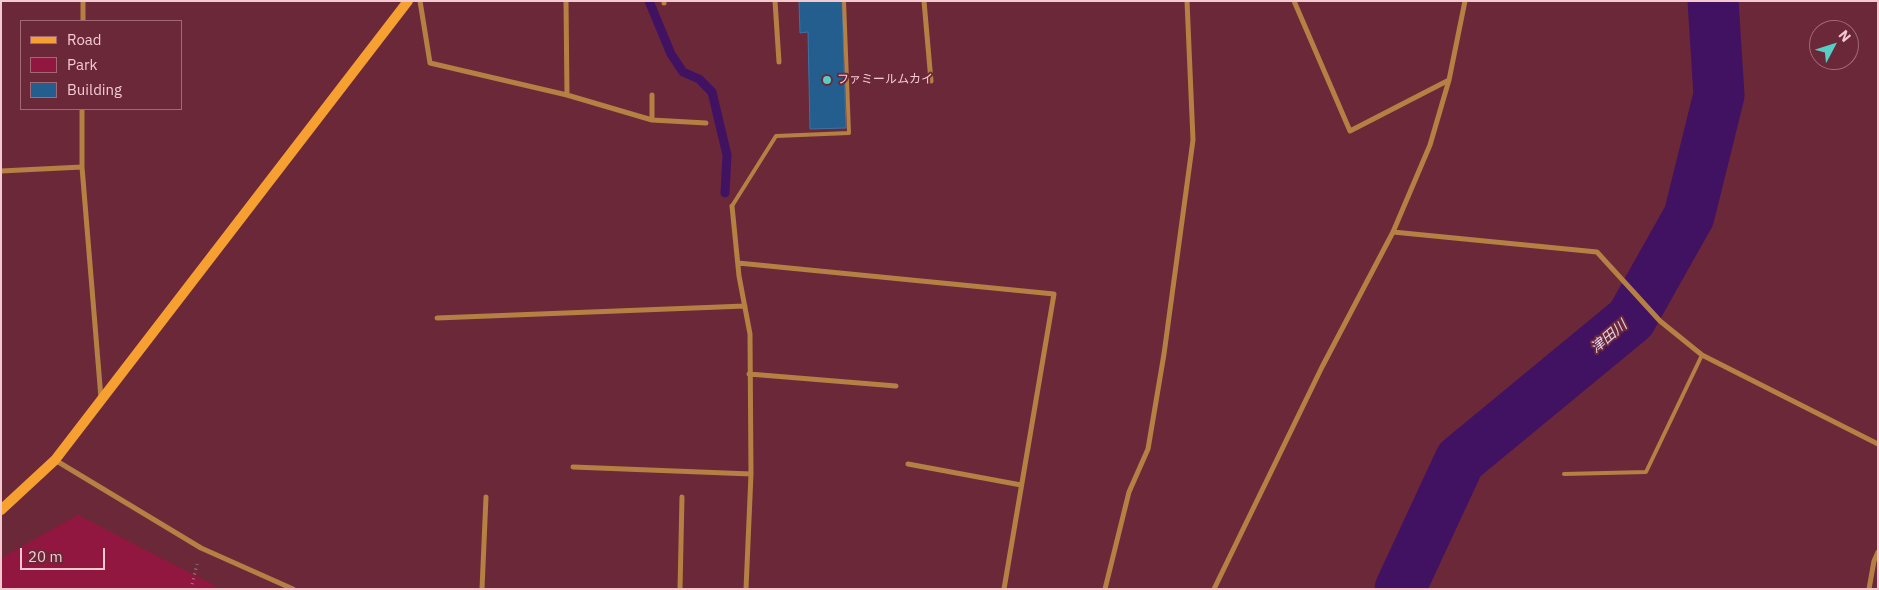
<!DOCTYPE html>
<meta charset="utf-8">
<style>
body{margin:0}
#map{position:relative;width:1879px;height:590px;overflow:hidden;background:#6b2838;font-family:"IBM Plex Sans",sans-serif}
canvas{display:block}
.frame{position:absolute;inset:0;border:2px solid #f4cad0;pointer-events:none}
.legend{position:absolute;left:20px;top:20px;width:162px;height:90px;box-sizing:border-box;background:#6b2838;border:1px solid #a26975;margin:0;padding:6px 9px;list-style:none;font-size:15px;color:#f4cad0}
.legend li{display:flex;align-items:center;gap:10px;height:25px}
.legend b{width:25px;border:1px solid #a26975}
.north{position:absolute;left:1809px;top:20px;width:50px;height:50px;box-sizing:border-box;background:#6b2838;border:1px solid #a26975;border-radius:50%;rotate:50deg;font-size:14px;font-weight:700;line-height:20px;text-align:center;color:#f4cad0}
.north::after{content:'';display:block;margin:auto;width:18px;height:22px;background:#56cec4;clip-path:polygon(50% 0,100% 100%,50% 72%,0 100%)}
.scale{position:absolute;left:20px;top:548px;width:85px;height:22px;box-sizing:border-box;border:2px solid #f4cad0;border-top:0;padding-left:6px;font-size:15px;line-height:18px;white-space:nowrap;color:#f4cad0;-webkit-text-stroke:4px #6b2838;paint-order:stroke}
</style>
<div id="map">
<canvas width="1879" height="590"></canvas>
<div class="frame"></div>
<ul class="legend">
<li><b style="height:6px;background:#f6a032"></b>Road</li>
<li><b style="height:14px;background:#921740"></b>Park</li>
<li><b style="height:14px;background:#245e8f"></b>Building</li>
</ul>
<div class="north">N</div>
<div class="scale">20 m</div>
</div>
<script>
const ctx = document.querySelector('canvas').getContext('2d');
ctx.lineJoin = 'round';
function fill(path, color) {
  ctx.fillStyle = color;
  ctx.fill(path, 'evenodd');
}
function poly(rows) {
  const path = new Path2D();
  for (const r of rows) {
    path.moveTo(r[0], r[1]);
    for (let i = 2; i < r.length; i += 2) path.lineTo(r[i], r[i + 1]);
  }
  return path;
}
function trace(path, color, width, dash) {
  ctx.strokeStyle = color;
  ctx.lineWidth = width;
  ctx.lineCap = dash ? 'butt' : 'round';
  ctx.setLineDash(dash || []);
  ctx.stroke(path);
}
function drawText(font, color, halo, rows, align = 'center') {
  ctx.font = font + ' "IBM Plex Sans","Noto Sans JP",sans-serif';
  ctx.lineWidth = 4;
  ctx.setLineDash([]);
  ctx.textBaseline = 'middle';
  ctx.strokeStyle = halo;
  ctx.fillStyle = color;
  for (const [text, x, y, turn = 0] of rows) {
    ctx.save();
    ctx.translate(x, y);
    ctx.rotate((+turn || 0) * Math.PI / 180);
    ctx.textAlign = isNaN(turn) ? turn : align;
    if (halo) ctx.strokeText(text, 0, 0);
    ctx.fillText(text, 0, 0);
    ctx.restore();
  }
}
fill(poly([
 [78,515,221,589,1,589,1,558]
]), '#921740');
trace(poly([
 [649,1,671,54,683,72,699,79,712,92,727,155,725,193]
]), '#421262', 9);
trace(poly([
 [1400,589,1460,460,1631,319,1689,216,1719,95,1713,1]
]), '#421262', 51);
const building = poly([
 [799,1,842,1,846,128,810,129,808,32,800,33,799,1]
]);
fill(building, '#245e8f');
trace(building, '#3d73a4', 1);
trace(poly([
 [191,589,197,564]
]), '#ae7783', 3, [1, 4]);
trace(poly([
 [732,206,776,136,849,133,844,1],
 [1564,474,1646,472,1702,355]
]), '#b58043', 4);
trace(poly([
 [420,1,430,63,567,95,652,120,706,123],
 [566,1,567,95],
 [775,1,779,62],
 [924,1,931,81],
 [1294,1,1350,131,1449,80],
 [664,3,664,1],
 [83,21,83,1],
 [652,120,652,95],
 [82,167,82,109],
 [1,171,82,167,101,398],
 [732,206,739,276,750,334,751,474,746,589],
 [1393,232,1597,252,1660,321,1702,355,1878,444],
 [738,263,1054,294,1004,589],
 [437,318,745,306],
 [749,374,896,386],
 [55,460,201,548,293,589],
 [908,464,1021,485],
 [573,467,751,474],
 [482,589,486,497],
 [680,589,682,497],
 [1105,589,1129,492,1148,449,1164,354,1193,140,1187,1],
 [1214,589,1322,367,1393,232,1430,145,1449,80,1465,1],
 [1869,589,1874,561,1878,552]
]), '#b58043', 5);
trace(poly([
 [1,510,55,460,408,1]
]), '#f6a032', 10);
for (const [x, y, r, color] of [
 [827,80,5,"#56cec4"]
]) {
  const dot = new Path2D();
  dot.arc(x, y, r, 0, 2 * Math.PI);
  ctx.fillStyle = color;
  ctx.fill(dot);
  trace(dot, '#6b2838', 2);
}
drawText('12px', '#f4cad0', '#6b2838', [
 ["ファミールムカイ",837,80]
], 'left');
drawText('italic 14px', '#e0d2ed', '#6b2838', [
 ["津田川",1609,337,-40]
]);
</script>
